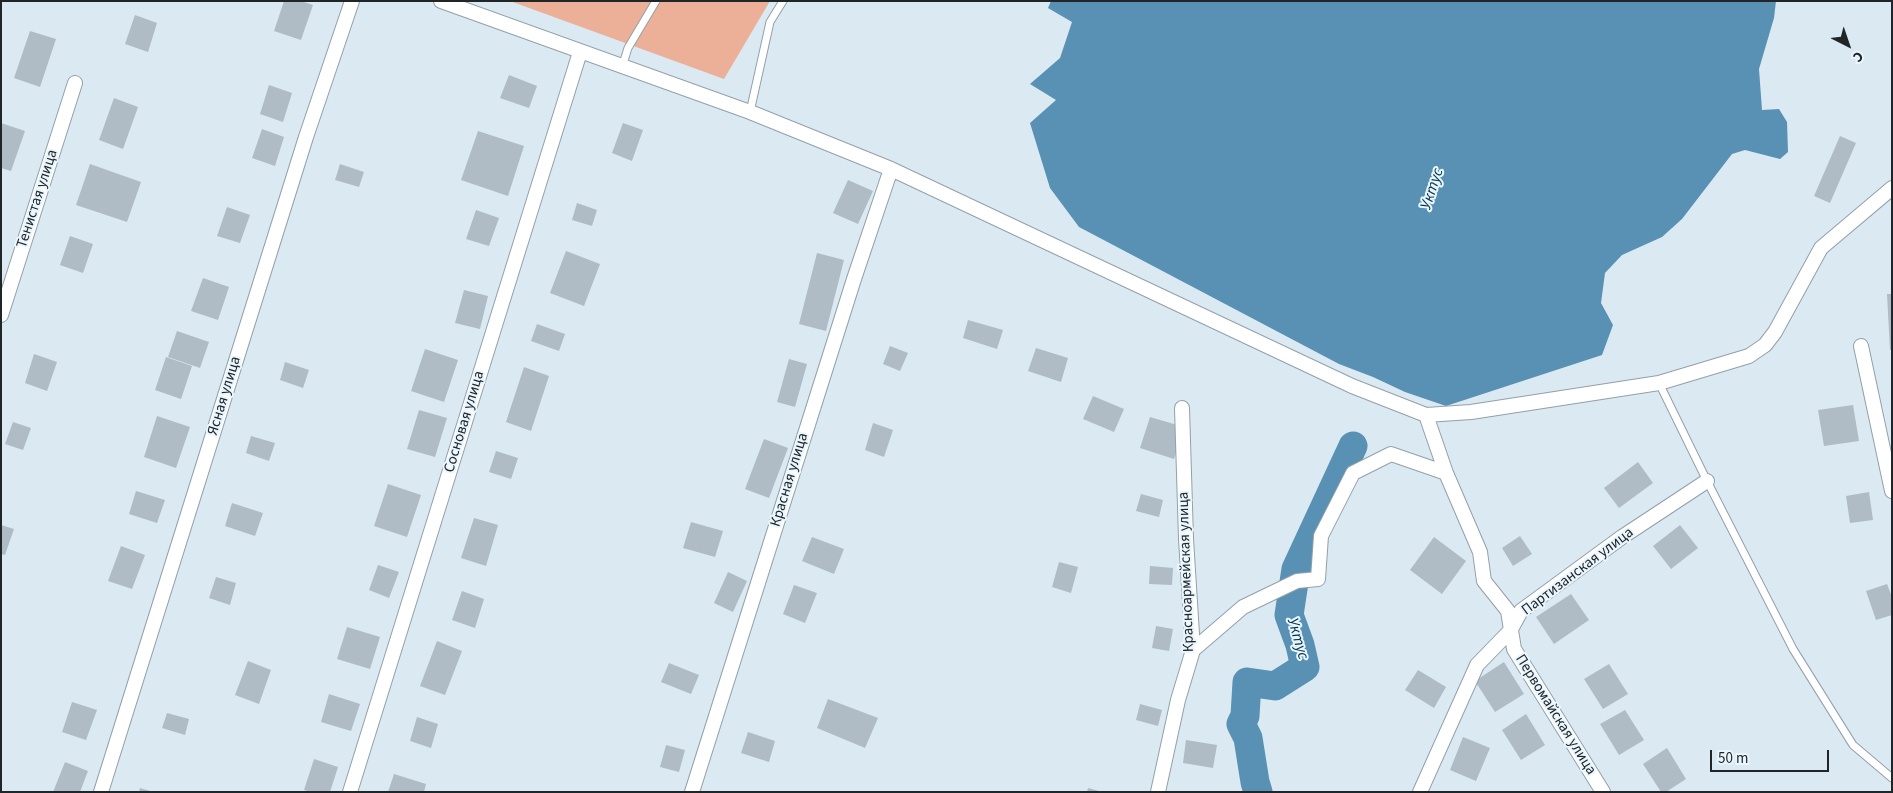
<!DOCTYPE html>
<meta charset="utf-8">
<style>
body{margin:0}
#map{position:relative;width:1893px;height:793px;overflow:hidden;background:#dbe9f2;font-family:"Source Sans 3",sans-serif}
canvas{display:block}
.frame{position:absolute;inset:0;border:2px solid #202528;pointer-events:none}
.north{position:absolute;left:1823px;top:20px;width:50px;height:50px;-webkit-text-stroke:4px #eaf6fd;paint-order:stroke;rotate:139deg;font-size:14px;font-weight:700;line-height:20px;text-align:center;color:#202528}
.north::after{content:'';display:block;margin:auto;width:18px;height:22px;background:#202528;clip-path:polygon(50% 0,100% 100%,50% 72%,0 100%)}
.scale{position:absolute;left:1710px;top:750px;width:119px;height:22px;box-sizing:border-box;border:2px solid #202528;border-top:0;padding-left:6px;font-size:15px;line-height:18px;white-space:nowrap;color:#202528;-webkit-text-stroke:4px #eaf6fd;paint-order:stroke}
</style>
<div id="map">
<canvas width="1893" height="793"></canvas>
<div class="frame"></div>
<div class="north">С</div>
<div class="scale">50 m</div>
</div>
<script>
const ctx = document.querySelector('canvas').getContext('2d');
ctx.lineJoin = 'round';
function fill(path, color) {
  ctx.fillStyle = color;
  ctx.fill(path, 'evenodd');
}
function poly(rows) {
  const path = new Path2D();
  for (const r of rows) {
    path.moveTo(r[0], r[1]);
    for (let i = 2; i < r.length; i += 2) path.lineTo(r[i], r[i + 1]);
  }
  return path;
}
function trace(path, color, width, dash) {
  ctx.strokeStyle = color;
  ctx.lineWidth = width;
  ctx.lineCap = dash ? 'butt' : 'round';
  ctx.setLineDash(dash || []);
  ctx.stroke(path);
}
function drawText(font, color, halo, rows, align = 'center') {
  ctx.font = font + ' "Source Sans 3",sans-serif';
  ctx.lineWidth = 4;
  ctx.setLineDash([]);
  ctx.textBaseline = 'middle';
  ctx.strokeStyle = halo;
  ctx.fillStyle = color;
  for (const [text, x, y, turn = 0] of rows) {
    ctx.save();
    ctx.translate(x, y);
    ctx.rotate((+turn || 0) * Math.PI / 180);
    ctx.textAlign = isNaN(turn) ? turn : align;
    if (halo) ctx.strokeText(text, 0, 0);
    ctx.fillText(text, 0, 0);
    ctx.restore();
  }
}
fill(poly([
 [510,1,770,1,724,79]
]), '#ecaf98');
fill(poly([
 [1051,1,1776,1,1774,18,1759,69,1762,110,1779,109,1787,122,1788,152,1780,159,1745,150,1732,154,1682,219,1662,237,1622,255,1605,273,1601,303,1613,325,1602,355,1446,406,1405,392,1373,377,1339,364,1079,227,1050,188,1030,123,1056,100,1030,84,1060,58,1072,22,1048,8]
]), '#5891b3');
trace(poly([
 [1258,792,1255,782,1248,738,1241,724,1245,716,1247,682,1275,686,1305,667,1300,645,1289,615,1296,569,1353,446]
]), '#5891b3', 29);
fill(poly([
 [284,1,301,1,313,5,301,40,274,31],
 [135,15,157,23,148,52,125,44],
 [30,31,56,39,40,87,14,78],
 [509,75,537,86,529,108,500,98],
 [269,85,292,93,283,122,260,114],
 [114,98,138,107,123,149,99,140],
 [1,123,25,131,11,171,1,168],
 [623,123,643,130,632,161,612,153],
 [262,129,284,137,275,166,252,158],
 [478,131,524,146,508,196,461,180],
 [1840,136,1856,143,1830,203,1814,196],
 [90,164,141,182,127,222,76,205],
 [340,164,364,172,359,187,335,180],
 [848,180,873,191,858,224,833,213],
 [577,203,597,210,592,226,572,220],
 [227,207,250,215,240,243,217,236],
 [476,210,499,218,489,246,466,239],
 [70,236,93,244,83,273,60,265],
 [566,251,600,264,584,306,550,293],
 [817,253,844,260,826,331,799,324],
 [203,278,229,287,218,320,191,311],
 [464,290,488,296,480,329,455,323],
 [1887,294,1892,294,1892,350,1890,350],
 [968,320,1003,330,997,349,963,338],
 [537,324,565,334,559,351,531,341],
 [177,331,209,342,200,368,168,357],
 [890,346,908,353,900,371,883,364],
 [1036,348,1068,358,1061,382,1028,371],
 [425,349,458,360,444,402,411,391],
 [34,354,57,362,47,391,25,383],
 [166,357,192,366,181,399,155,390],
 [789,359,807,364,795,407,777,402],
 [285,362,309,370,303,388,280,380],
 [524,367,549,376,531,431,506,422],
 [1093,396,1124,409,1114,432,1083,419],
 [1853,405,1859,441,1824,446,1818,410],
 [419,410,447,418,435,457,407,449],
 [157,416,190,427,176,468,144,457],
 [1150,417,1184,427,1174,459,1140,448],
 [13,422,31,428,23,450,5,444],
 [873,423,893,430,884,457,865,450],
 [251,436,275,443,269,461,246,453],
 [764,439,788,448,769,498,745,489],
 [496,451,518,458,511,479,489,472],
 [1638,462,1653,483,1619,508,1604,488],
 [388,484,421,495,407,537,374,526],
 [136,491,165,500,157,523,129,514],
 [1869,492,1873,520,1850,523,1846,496],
 [1141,494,1163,500,1159,517,1136,511],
 [232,503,263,513,255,536,225,526],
 [474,518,498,525,486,566,461,558],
 [691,522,723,531,715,557,683,548],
 [1,525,14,529,5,555,1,554],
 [1680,525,1698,548,1671,569,1653,546],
 [1520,536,1532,554,1513,566,1502,548],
 [812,537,844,549,834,574,802,561],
 [1434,537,1466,561,1442,594,1410,570],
 [121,546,145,555,132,589,108,581],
 [1059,562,1078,567,1071,593,1052,587],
 [378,565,399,572,389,598,369,590],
 [1150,566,1173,568,1172,585,1149,584],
 [728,572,747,581,733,612,714,603],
 [216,577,236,583,230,605,209,598],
 [1887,584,1892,597,1892,615,1876,620,1866,591],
 [794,585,817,593,805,623,783,614],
 [462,591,484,599,475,628,452,620],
 [1571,594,1589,620,1554,644,1536,617],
 [1156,626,1173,629,1169,651,1152,648],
 [347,627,380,637,370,669,337,659],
 [437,641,462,651,445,695,420,686],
 [248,661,271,670,259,704,235,695],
 [1504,662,1524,694,1495,712,1475,681],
 [669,663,699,675,691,694,661,682],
 [1609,664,1628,694,1603,709,1584,679],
 [1418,670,1446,687,1434,708,1405,690],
 [329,694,360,704,351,731,321,722],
 [828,699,878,718,865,748,817,728],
 [72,702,97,710,86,740,62,732],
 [1140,704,1162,710,1158,726,1136,720],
 [1625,710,1644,740,1619,755,1600,724],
 [167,713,189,719,185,735,162,728],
 [1526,714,1545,745,1521,760,1502,730],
 [417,717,438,724,431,748,410,741],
 [748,732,775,741,769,762,741,753],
 [1463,737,1490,748,1476,781,1450,770],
 [1186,740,1217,745,1213,768,1183,763],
 [666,745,685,750,679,772,660,767],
 [1667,748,1686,779,1666,792,1661,792,1643,764],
 [314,759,338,767,330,792,311,792,304,790],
 [65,762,88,771,80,792,53,792],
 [394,774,426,784,424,792,388,792],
 [140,788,150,791,150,792,139,792],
 [1088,788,1099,791,1099,792,1087,792]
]), '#afbcc5');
const lane = poly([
 [622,67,628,48,656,1],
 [750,112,770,22,783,1],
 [1659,383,1707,481,1793,649,1853,745,1892,778]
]);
const street = poly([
 [441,1,750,112,891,169,1352,386,1426,415,1471,412,1659,383,1749,356,1765,345,1775,332,1821,248,1892,188],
 [1,315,75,83],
 [1861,346,1892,491],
 [1426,415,1446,473,1480,552,1484,581,1508,611,1514,649,1603,792],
 [1193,650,1243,607,1297,581,1318,579,1321,536,1353,473,1391,454,1446,473],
 [101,792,306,137,352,1],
 [350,792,580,52],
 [692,792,854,279,891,169],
 [1158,792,1178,700,1193,650,1186,539,1182,408],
 [1420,792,1477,665,1510,631,1521,611,1622,537,1707,481]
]);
trace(lane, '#93a0a9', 9);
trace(street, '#93a0a9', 16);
trace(lane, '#fff', 7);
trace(street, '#fff', 14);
drawText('15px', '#202528', '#eaf6fd', [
 ["Тенистая улица",38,199,-72],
 ["Ясная улица",225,396,-73],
 ["Сосновая улица",465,422,-73],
 ["Красная улица",790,480,-73],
 ["Красноармейская улица",1187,572,-92],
 ["Партизанская улица",1578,572,-37],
 ["Первомайская улица",1555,715,58]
]);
drawText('italic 16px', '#02344c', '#eaf6fd', [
 ["Уктус",1433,189,-72],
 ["Уктус",1297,639,74]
]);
</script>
